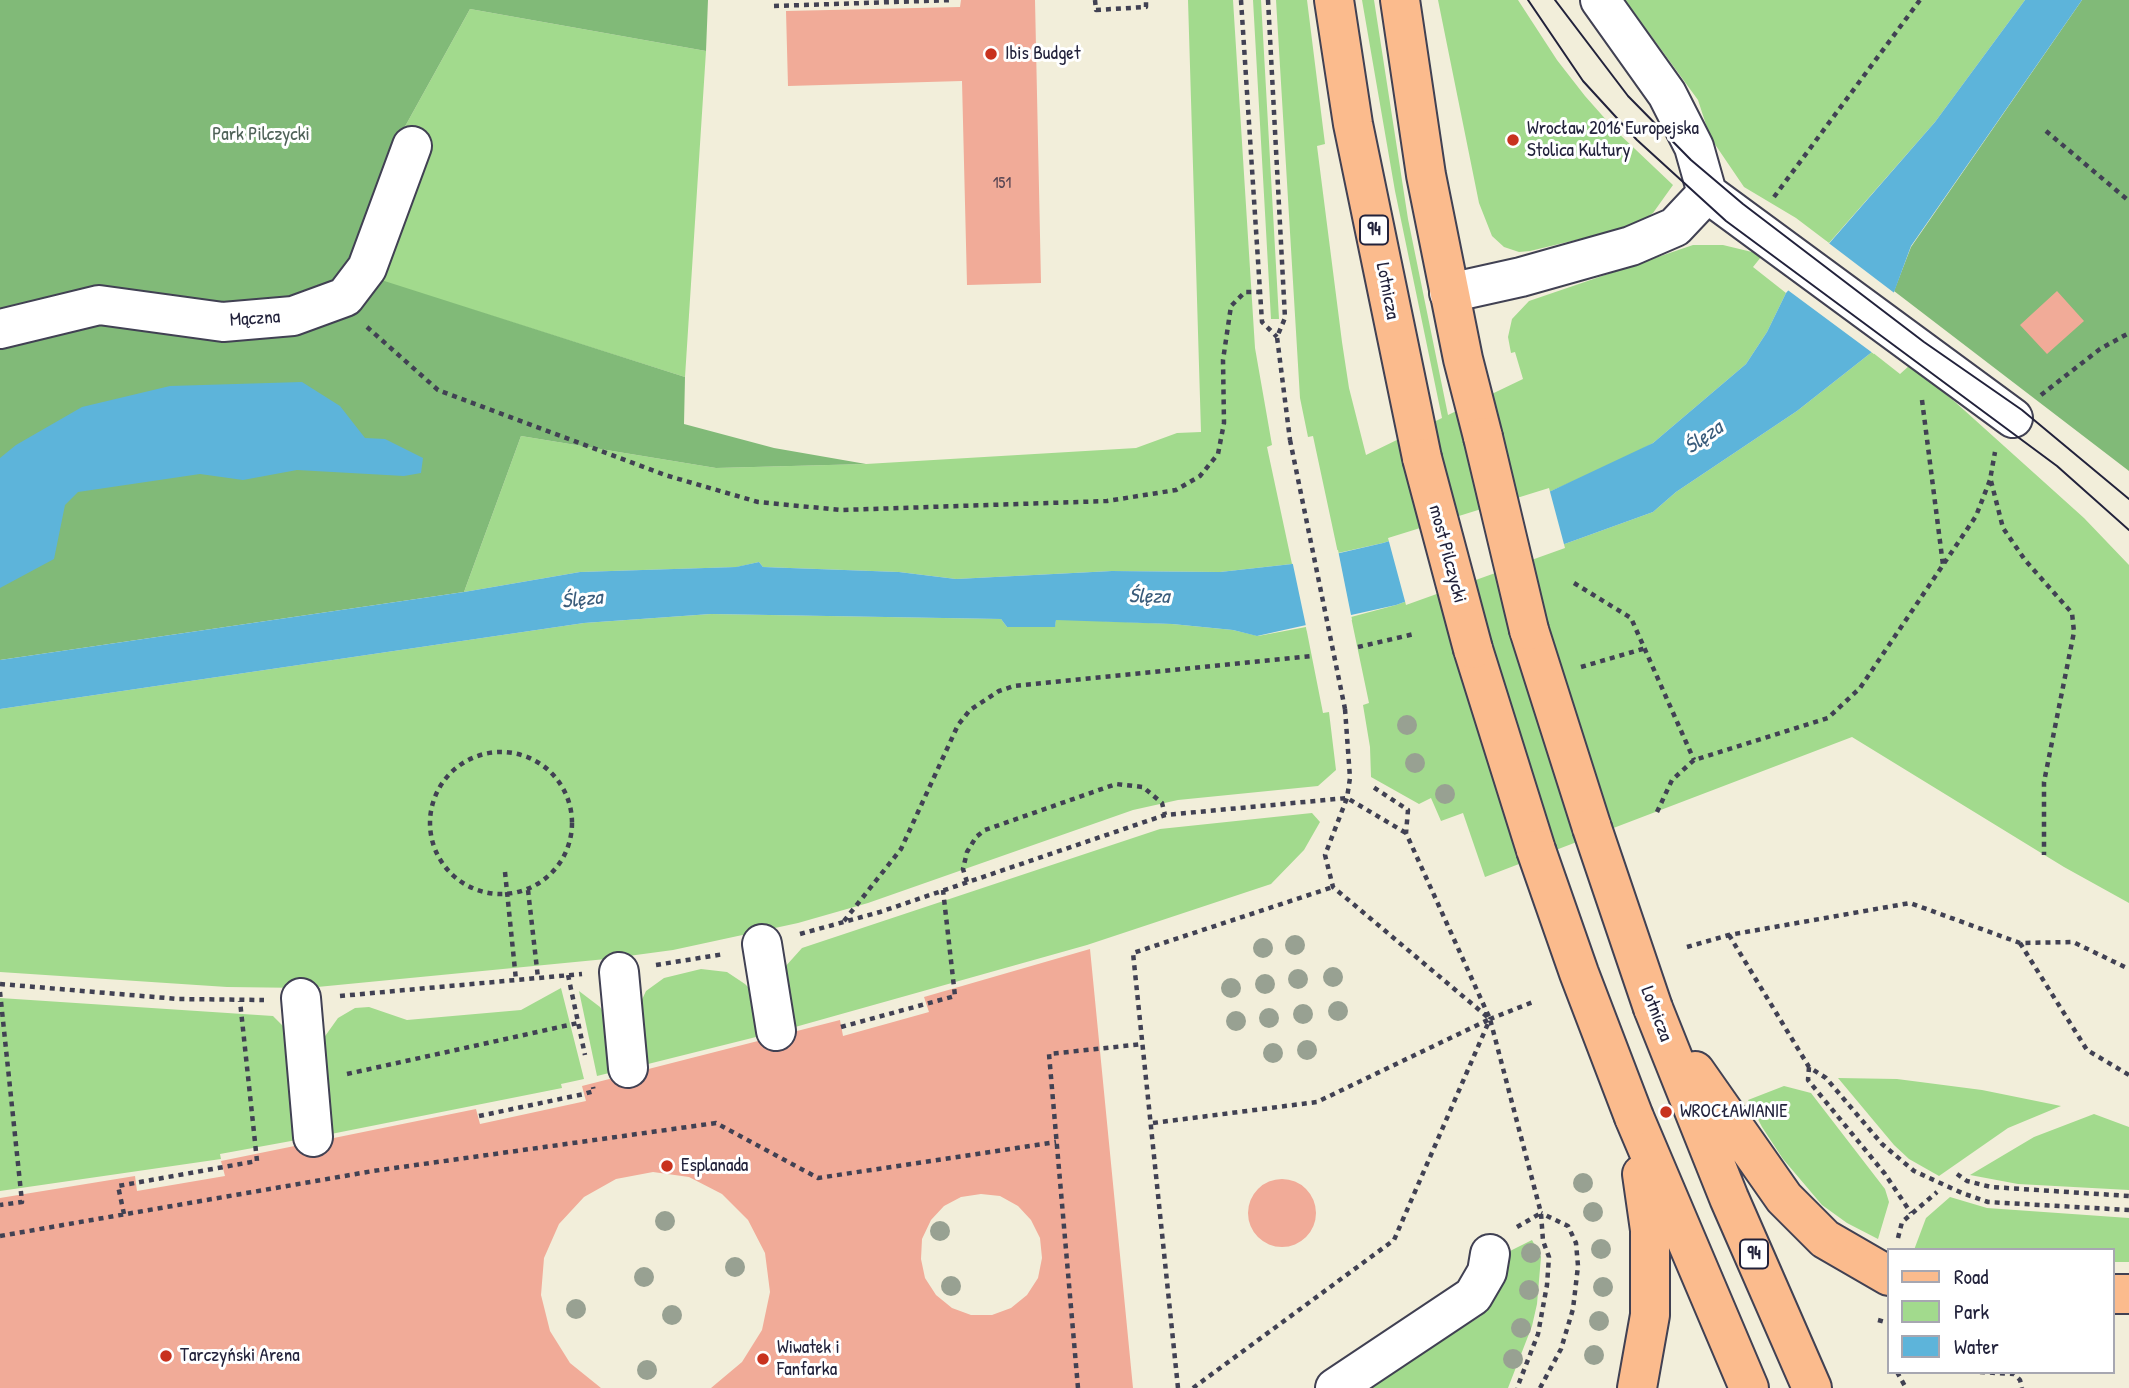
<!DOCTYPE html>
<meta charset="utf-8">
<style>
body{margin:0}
#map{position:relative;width:2129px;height:1388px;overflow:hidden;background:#f2eeda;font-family:"Patrick Hand",sans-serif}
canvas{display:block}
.legend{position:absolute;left:1887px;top:1248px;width:228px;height:126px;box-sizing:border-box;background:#fff;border:2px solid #a7a7b1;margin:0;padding:9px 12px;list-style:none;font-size:21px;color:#22223b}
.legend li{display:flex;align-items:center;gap:14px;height:35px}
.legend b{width:35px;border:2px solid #a7a7b1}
</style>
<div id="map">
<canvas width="2129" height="1388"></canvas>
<ul class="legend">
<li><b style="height:9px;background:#fbbb8d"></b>Road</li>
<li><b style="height:19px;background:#a2da8d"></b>Park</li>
<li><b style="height:19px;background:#5db4da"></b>Water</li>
</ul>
</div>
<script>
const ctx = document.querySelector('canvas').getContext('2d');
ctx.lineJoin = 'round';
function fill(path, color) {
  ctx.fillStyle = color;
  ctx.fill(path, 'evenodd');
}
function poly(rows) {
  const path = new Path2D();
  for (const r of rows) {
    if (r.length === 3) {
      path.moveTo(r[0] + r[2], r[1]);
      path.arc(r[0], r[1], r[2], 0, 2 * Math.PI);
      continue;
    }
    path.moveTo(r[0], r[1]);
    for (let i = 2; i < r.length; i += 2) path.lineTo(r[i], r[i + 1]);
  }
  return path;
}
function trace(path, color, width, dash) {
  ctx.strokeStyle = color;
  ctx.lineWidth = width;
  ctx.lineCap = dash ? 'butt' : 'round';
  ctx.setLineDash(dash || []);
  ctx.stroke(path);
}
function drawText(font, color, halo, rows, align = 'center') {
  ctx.font = font + ' "Patrick Hand",sans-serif';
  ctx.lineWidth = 6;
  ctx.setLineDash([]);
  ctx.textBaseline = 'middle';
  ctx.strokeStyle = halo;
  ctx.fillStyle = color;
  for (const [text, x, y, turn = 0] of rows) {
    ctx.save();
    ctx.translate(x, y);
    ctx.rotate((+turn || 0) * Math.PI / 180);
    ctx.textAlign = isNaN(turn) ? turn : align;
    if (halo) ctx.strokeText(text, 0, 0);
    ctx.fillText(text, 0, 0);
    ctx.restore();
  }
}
fill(poly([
 [1188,0,1233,0,1255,348,1272,445,1267,447,1292,564,1220,572,1112,571,956,579,899,572,763,567,759,562,737,567,580,572,464,592,521,436,716,468,866,464,1136,448,1177,433,1201,432],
 [1253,0,1261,0,1279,319,1271,319],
 [1276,0,1307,0,1325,144,1317,146,1342,342,1349,388,1366,455,1442,418,1395,191,1362,0,1374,0,1408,219,1448,415,1523,379,1515,352,1511,353,1508,337,1512,319,1529,301,1693,245,1723,245,1752,252,1761,257,1753,267,1786,293,1767,332,1746,364,1653,443,1618,462,1551,491,1383,543,1338,553,1313,436,1308,437,1300,398],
 [1438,0,1518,0,1557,60,1585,96,1616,131,1673,185,1653,213,1640,222,1605,233,1530,251,1519,252,1504,247,1492,236,1479,203],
 [1625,0,2025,0,1935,122,1829,243,1796,218,1744,187,1710,137,1698,100],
 [470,9,706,51,685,377,375,279,397,141],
 [1872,352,1900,374,1910,365,1954,401,2084,518,2129,565,2129,903,2064,867,1852,737,1485,877,1463,813,1441,821,1431,798,1419,804,1371,777,1370,747,1363,705,1369,703,1351,617,1396,605,1653,512,1676,492,1797,411],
 [711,614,1001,619,1007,627,1055,626,1056,619,1172,624,1233,630,1258,636,1306,627,1323,713,1329,712,1336,770,1318,786,1178,800,1133,810,868,903,798,923,673,950,606,959,307,988,227,987,0,972,0,709,584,623],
 [1312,813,1320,822,1304,850,1271,884,1087,945,788,1029,784,968,802,948,1160,829],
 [701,969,727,972,745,984,753,992,764,1035,640,1066,639,1006,646,991,664,978],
 [561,988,584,1079,561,1084,562,1088,326,1135,318,1046,338,1018,355,1008,369,1007,407,1020,521,1010],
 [579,991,600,1007,607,1018,617,1071,597,1076],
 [0,998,273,1016,288,1031,302,1139,220,1154,221,1159,0,1191],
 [1838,1078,1897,1079,1982,1090,2061,1106,2008,1128,1939,1176,1909,1159,1894,1145],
 [1784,1086,1811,1093,1885,1189,1889,1202,1878,1239,1847,1223,1822,1205,1783,1159,1762,1127,1748,1100],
 [2094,1114,2129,1127,2129,1190,2018,1184,1970,1175,2034,1137],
 [1950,1197,1987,1208,2129,1218,2129,1262,2113,1262,2113,1250,1914,1250,1926,1218],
 [1532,1240,1541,1257,1537,1304,1532,1326,1508,1388,1367,1388,1481,1316,1500,1290,1510,1251]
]), '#a2da8d');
fill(poly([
 [0,0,708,0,706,51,470,9,397,141,375,278,685,377,684,424,774,448,866,464,716,468,521,436,464,592,0,660],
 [2082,0,2129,0,2129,471,1894,291,1911,247]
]), '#81ba78');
fill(poly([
 [2025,0,2082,0,1911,246,1872,352,1797,411,1676,492,1653,512,1396,605,1257,636,1233,630,1172,624,1056,620,1055,627,1007,627,1001,619,711,614,584,623,0,709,0,660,464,592,580,572,736,567,759,562,763,567,899,572,956,579,1112,571,1220,572,1292,564,1383,543,1551,491,1653,443,1746,364,1767,332,1786,293,1935,122],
 [302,382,340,406,365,438,385,439,423,458,421,473,404,476,297,470,243,480,200,474,78,492,65,505,54,559,0,588,0,458,16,445,82,407,170,386]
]), '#5db4da');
fill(poly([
 [1826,241,1897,295,1874,354,1785,288],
 [1549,488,1565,548,1406,605,1388,538],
 [1338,550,1352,620,1307,631,1292,560]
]), '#f2eeda');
fill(poly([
 [961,0,1035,0,1041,283,967,285,962,81,788,86,786,11,960,7],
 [2057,291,2084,321,2047,354,2020,325],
 [1090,949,1133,1388,711,1388,742,1362,762,1330,770,1292,765,1253,748,1220,722,1194,689,1177,653,1172,616,1179,584,1197,559,1224,544,1258,541,1295,550,1331,570,1363,601,1388,0,1388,0,1198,135,1176,137,1191,225,1176,221,1161,476,1109,480,1124,586,1101,582,1086,840,1020,843,1036,929,1012,924,997],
 [981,1194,1000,1196,1018,1206,1031,1220,1040,1238,1042,1258,1038,1278,1027,1295,1011,1308,992,1315,971,1315,952,1308,936,1295,925,1278,921,1259,922,1239,931,1220,944,1206,961,1197],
 [1282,1213,34]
]), '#f1ab98');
const minor = poly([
 [1600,0,1667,94,1694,147,1707,193,2013,418],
 [1449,293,1521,277,1631,246,1675,227,1707,193],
 [0,329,99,305,223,322,293,316,345,297,367,268,412,146],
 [762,944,776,1031],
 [619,972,628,1068],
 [301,998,313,1137],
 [1335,1388,1473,1296,1487,1272,1490,1254]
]);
const major = poly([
 [1334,0,1353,124,1422,458],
 [1400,0,1426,175,1463,359,1483,437],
 [1529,630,1592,828],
 [1473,649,1536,850],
 [1653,1008,1729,1198,1812,1388],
 [1695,1071,1784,1198,1825,1239,1889,1276],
 [1634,1117,1749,1388],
 [2113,1294,2129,1294],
 [1637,1388,1650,1315,1650,1230,1642,1174]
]);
trace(minor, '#414153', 42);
trace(major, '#414153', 42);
trace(poly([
 [1095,0,1096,10,1146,7,1146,0],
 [1241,0,1262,322,1277,337],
 [1268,0,1285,318,1277,337,1290,440],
 [774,6,953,0],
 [2046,131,2129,201],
 [1774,197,1920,0],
 [367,327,438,390,665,475,758,502,841,510,1107,501,1176,490,1200,476,1218,454,1224,423,1223,360,1231,306,1245,292,1260,292],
 [2041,395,2100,349,2129,333],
 [1922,400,1943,565],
 [1991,481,2003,528,2025,560,2072,613,2074,632,2044,782,2044,855],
 [1574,583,1631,618,1694,760],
 [1358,647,1414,634],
 [1581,667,1646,648],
 [1345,709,1350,778,1347,798,1325,855,1333,887,1490,1019,1541,1213,1543,1241,1549,1257,1547,1285,1538,1334,1517,1388],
 [501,823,71],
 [1657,812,1672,780,1694,760,1828,718,1860,688,1976,516,1990,480,1995,452],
 [505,872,516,980],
 [967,882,963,869,967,852,976,837,985,830,1116,784,1143,787,1162,803,1165,815],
 [528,890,538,978],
 [844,921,901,849,958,725,970,710,999,691,1014,686,1312,656],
 [800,934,880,912,1165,815,1347,798,1406,833],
 [1729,935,1809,1067,1826,1078,1882,1144,1914,1171,1962,1193,1988,1202,2129,1210],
 [2020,943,2087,1050,2129,1075],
 [1687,947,1729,935,1910,903,2020,943,2073,942,2129,969],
 [656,965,724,954],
 [568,975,585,1055],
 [0,984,178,999,264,1000],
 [0,992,22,1202,0,1205],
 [340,996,582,974],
 [841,1027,955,996,943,890],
 [1809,1067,1808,1080,1885,1174,1911,1213],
 [347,1074,578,1023],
 [479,1116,584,1094,594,1091,593,1087],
 [1153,1123,1317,1102,1490,1019,1406,833,1408,810,1370,785],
 [1957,1174,1967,1181,1991,1187,2129,1196],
 [124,1214,118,1186,257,1161,240,1001],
 [1517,1227,1541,1213],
 [0,1236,373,1171,716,1123,818,1178,1056,1142],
 [1898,1238,1902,1222,1937,1192],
 [1878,1320,1889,1323],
 [1897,1372,1906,1388],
 [1980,1372,2014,1374,2020,1380,2022,1388],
 [1078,1388,1049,1054,1143,1044],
 [1178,1388,1133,953,1333,887],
 [1193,1388,1394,1240,1490,1019,1533,1002],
 [1540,1388,1561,1349,1573,1309,1578,1266,1576,1243,1568,1226,1541,1213]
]), '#414153', 4.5, [5, 5]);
trace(minor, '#fff', 38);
trace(major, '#fbbb8d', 38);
trace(poly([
 [1528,0,1583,81,1637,140,1726,221,2057,466,2129,530],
 [1555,0,1628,96,1691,160,1743,204,1924,342,2022,410,2129,499]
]), '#22223b', 2);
const majorBridge = poly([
 [1483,437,1529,630],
 [1422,458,1473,649],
 [1592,828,1653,1008],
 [1536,850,1579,973,1634,1117]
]);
trace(majorBridge, '#414153', 42, []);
trace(poly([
 [1290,440,1345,709]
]), '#414153', 4.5, [5, 5]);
trace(majorBridge, '#fbbb8d', 38);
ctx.fillStyle = '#98a192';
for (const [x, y] of [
 [1407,725],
 [1415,763],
 [1445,794],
 [1295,945],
 [1263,948],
 [1333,977],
 [1298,979],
 [1265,984],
 [1231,988],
 [1338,1011],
 [1303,1014],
 [1269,1018],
 [1236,1021],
 [1307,1050],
 [1273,1053],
 [1583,1183],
 [1593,1212],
 [665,1221],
 [940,1231],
 [1601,1249],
 [1531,1253],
 [735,1267],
 [644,1277],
 [951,1286],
 [1603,1287],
 [1529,1290],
 [576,1309],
 [672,1315],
 [1599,1321],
 [1521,1328],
 [1594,1355],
 [1513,1359],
 [647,1370]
]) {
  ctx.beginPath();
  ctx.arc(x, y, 10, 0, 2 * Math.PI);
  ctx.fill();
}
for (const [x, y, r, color] of [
 [991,54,7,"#c8321e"],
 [1513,140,7,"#c8321e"],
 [1666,1112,7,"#c8321e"],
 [667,1166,7,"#c8321e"],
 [166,1356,7,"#c8321e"],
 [763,1359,7,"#c8321e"]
]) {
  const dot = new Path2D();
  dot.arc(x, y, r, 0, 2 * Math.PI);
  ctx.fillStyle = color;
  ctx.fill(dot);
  trace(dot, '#fff', 2.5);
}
drawText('16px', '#564452', null, [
 ["151",1002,184]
]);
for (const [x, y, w] of [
 [1374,230,28],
 [1754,1254,28]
]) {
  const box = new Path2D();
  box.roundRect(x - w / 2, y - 14.5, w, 29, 5);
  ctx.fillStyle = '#fff';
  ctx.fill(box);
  trace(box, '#22223b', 2);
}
drawText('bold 18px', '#22223b', null, [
 ["94",1374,230],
 ["94",1754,1254]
]);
drawText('19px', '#22223b', '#fff', [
 ["Ibis Budget",1005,54],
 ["Wrocław 2016 Europejska",1527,129],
 ["Stolica Kultury",1527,151],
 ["WROCŁAWIANIE",1680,1112],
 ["Esplanada",681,1166],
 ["Wiwatek i",777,1348],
 ["Fanfarka",777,1370],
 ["Tarczyński Arena",180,1356]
], 'left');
drawText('19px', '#4f6258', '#fff', [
 ["Park Pilczycki",261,135]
]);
drawText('19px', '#22223b', '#fff', [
 ["Lotnicza",1387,291,79],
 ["Mączna",255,319,-4],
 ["most Pilczycki",1447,554,75],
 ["Lotnicza",1656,1014,69]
]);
drawText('italic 21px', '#3a5c7b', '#fff', [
 ["Ślęza",1704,438,-35],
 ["Ślęza",1149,597,1],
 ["Ślęza",582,600,-6]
]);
</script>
